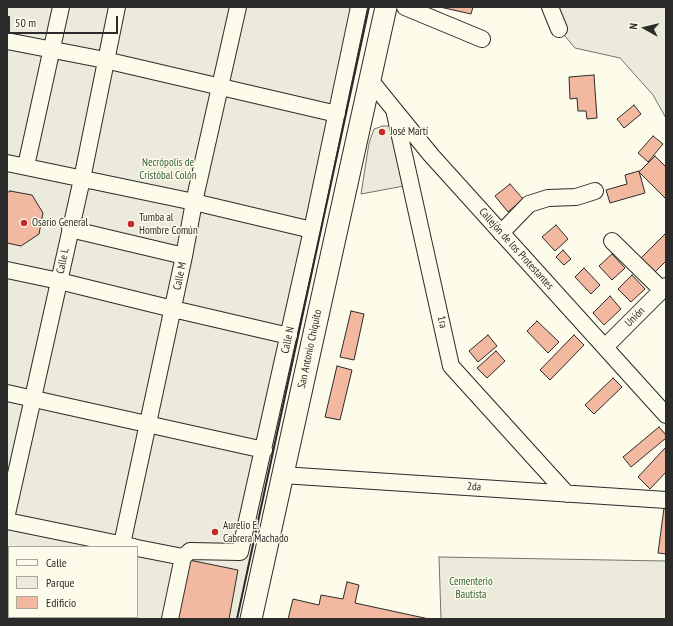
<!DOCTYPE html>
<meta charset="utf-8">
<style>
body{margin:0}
#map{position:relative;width:673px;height:626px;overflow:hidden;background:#fdfbea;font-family:"PT Sans Narrow",sans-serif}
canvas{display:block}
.frame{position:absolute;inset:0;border:8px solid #2b2b2b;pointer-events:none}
.legend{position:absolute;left:8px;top:546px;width:130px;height:72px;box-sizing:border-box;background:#fdfbea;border:1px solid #a9a89e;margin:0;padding:5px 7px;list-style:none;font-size:12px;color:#2b2b2b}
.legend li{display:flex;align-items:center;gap:8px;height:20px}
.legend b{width:20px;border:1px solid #a9a89e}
.north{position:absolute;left:625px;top:8px;width:40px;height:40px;-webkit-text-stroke:3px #fdfbea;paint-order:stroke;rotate:278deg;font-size:11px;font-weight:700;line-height:16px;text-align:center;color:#2b2b2b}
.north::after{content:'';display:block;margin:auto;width:14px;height:18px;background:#2b2b2b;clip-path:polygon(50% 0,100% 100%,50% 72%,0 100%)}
.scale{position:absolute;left:8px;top:16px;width:110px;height:18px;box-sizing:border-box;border:2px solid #2b2b2b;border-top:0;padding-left:5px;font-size:12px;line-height:14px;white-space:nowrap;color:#2b2b2b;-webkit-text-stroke:3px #fdfbea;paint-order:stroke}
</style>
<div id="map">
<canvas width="673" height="626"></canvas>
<div class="frame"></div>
<ul class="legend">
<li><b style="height:5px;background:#fdfbea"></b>Calle</li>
<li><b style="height:11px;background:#ecebdb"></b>Parque</li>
<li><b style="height:11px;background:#f2b8a0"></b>Edificio</li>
</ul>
<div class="north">N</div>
<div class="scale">50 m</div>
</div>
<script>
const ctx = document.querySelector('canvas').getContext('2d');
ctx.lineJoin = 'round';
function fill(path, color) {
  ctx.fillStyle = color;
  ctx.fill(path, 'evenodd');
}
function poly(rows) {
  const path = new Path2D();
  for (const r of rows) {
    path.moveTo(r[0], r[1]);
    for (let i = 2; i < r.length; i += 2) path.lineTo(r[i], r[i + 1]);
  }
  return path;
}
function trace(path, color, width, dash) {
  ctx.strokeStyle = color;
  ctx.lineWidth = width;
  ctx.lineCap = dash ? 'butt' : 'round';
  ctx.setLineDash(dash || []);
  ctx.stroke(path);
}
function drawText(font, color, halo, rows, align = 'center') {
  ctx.font = font + ' "PT Sans Narrow",sans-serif';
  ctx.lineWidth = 3;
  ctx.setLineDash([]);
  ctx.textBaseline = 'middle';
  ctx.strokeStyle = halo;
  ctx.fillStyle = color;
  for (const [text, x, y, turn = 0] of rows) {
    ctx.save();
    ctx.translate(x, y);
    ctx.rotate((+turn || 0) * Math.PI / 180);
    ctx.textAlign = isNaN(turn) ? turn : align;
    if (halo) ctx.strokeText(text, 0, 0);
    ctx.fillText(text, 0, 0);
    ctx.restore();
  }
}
const green = poly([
 [7,7,369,7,237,619,7,619,7,7],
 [9,547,137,547,137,617,9,617,9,547],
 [554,7,666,7,666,118,653,95,620,58,575,48,559,29,554,7],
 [383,126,390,126,404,186,361,194,369,143,374,129,383,126],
 [439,557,666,561,666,619,441,619,439,557]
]);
fill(green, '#ecebdb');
trace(green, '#74746e', 1);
const building = poly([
 [440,7,473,7,471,14,440,7],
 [594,75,597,118,587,119,586,111,578,111,577,98,570,99,569,77,594,75],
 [634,105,641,114,624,128,617,119,634,105],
 [653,136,663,144,648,162,638,153,653,136],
 [655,156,666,167,666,199,639,172,655,156],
 [639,171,645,193,610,203,606,190,627,184,625,175,639,171],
 [510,184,523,199,508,212,495,196,510,184],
 [10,191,32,195,43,213,39,234,21,246,7,243,7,193,10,191],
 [556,225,568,239,555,251,542,237,556,225],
 [666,233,666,261,655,272,641,258,666,233],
 [563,250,571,259,564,265,556,257,563,250],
 [612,254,625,268,612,280,599,266,612,254],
 [584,268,600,285,591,294,575,277,584,268],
 [632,275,645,289,631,302,618,289,632,275],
 [610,296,621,309,604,325,593,313,610,296],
 [351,311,364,314,354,360,340,357,351,311],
 [537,321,559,342,548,353,527,331,537,321],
 [488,335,497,346,478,362,469,351,488,335],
 [574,335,584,345,550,380,540,370,574,335],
 [496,351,505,361,487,378,477,368,496,351],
 [337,366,352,370,340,420,325,417,337,366],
 [613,378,622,387,594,414,585,405,613,378],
 [659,427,666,435,666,438,631,467,623,457,659,427],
 [666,447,666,472,650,489,638,477,666,447],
 [664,508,666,509,666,554,658,553,664,508],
 [189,560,238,570,229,619,177,619,189,560],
 [347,582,359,585,355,603,429,619,288,619,293,599,319,605,321,595,343,599,347,582]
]);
fill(building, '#f2b8a0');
trace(building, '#2b2b2b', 1);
const minor = poly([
 [405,7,482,39],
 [550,7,559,29],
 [7,41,105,60,337,114],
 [370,80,431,155,666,415],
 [395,114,451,366,567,494],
 [7,163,194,202,312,230],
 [26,166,61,7],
 [70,229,184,256],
 [501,233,529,204,548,198,576,197,595,191],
 [612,241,662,290],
 [7,270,59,281,173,309,289,336],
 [605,347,666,286],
 [7,393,264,450],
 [282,475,666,500],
 [7,514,82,179,117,7],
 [7,521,134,547],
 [122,544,184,256,194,202,238,7],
 [137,548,183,557],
 [7,610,9,610],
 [41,617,51,619],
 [170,619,183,557,190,551,240,552,312,230,359,7]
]);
const major = poly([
 [251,619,386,7]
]);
trace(minor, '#2b2b2b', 18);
trace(major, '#2b2b2b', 23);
trace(minor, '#fdfbea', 16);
trace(major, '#fdfbea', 21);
trace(poly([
 [237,619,369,7]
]), '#2b2b2b', 2);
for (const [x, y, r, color] of [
 [382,132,4,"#c62828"],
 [24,223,4,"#c62828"],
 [131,224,4,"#c62828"],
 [215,532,4,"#c62828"]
]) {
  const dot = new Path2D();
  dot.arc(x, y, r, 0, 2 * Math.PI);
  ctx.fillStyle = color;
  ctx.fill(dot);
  trace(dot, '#fdfbea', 1.5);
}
drawText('11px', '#2b2b2b', '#fdfbea', [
 ["José Martí",390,132],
 ["Tumba al",139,218],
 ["Hombre Común",139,231],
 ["Osario General",32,223],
 ["Aurelio E.",223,526],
 ["Cabrera Machado",223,539]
], 'left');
drawText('11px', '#34623c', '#fdfbea', [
 ["Necrópolis de",168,163],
 ["Cristóbal Colón",168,176],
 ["Cementerio",471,582],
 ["Bautista",471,595]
]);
drawText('11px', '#2b2b2b', '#fdfbea', [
 ["Callejón de los Protestantes",516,249,48],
 ["Calle L",63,261,-78],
 ["Calle M",180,276,-78],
 ["Unión",635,317,-45],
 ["1ra",442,322,77],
 ["Calle N",288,340,-78],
 ["San Antonio Chiquito",310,349,-78],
 ["2da",474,487,4]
]);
</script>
